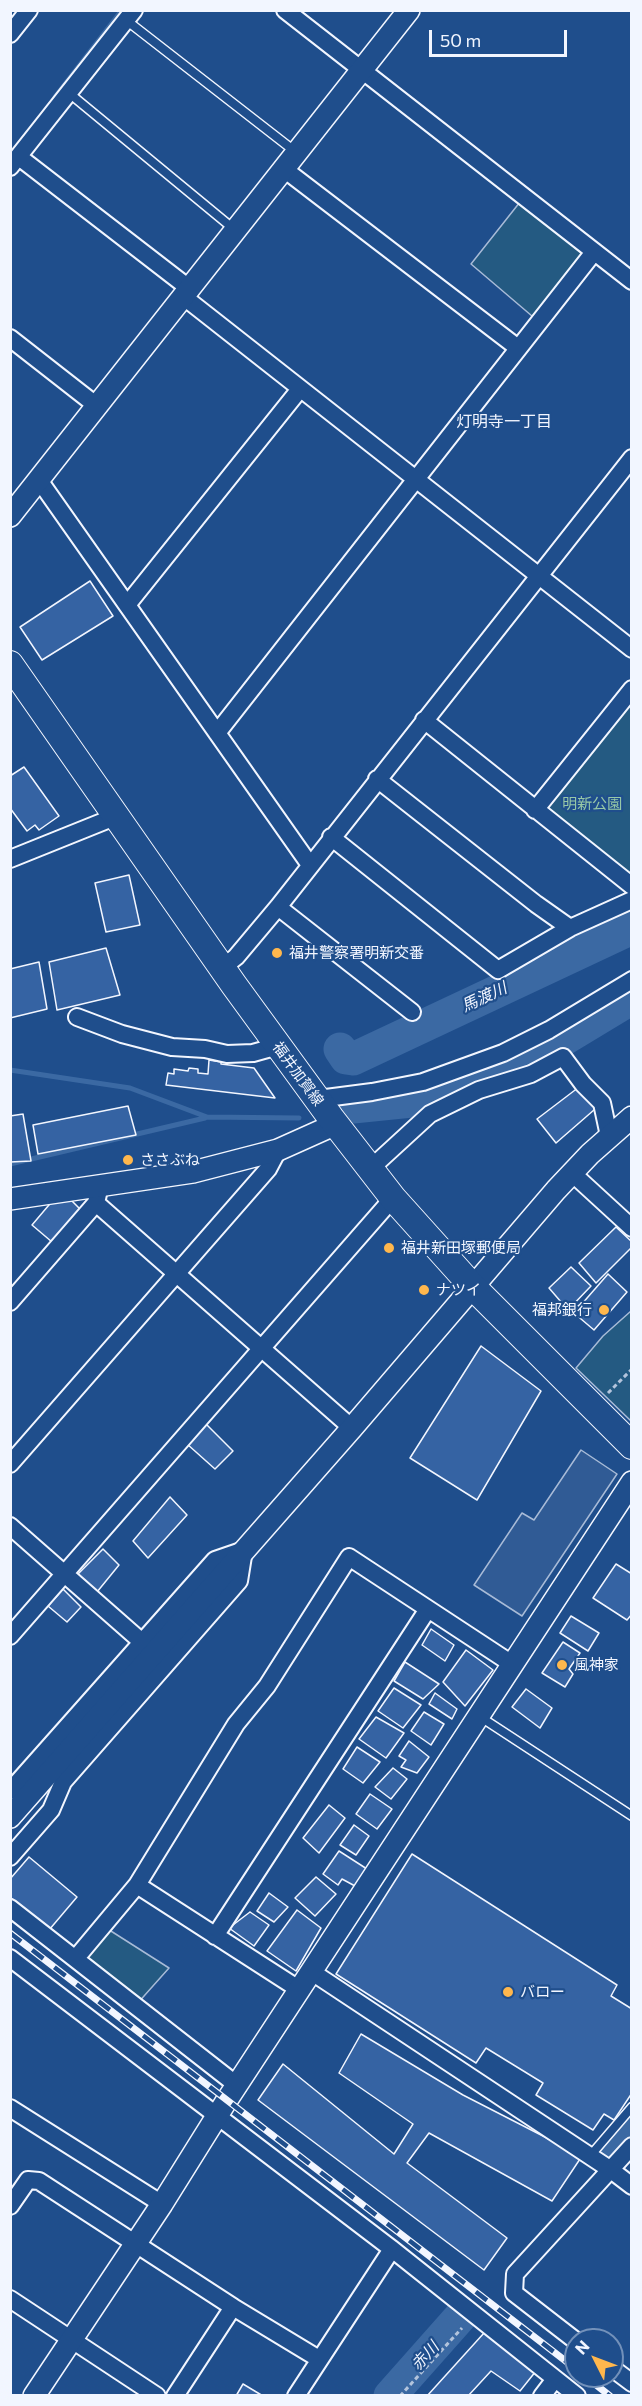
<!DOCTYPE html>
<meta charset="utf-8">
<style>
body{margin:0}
#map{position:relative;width:642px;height:2406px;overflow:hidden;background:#1f4e8c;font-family:Commissioner,sans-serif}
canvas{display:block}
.frame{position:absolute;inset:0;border:12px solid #f2f6ff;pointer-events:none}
.north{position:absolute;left:564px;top:2328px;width:60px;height:60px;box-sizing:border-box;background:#1f4e8c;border:2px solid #7391ba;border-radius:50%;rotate:312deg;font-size:16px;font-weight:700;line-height:24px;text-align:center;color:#f2f6ff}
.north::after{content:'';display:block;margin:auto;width:21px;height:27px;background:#ffb74d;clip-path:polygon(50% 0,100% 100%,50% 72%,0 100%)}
.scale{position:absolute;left:429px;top:30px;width:138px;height:27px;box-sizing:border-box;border:3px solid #f2f6ff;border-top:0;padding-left:8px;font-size:18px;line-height:21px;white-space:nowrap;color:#f2f6ff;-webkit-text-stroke:4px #1f4e8c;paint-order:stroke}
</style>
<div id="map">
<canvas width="642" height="2406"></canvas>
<div class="frame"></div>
<div class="north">N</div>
<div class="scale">50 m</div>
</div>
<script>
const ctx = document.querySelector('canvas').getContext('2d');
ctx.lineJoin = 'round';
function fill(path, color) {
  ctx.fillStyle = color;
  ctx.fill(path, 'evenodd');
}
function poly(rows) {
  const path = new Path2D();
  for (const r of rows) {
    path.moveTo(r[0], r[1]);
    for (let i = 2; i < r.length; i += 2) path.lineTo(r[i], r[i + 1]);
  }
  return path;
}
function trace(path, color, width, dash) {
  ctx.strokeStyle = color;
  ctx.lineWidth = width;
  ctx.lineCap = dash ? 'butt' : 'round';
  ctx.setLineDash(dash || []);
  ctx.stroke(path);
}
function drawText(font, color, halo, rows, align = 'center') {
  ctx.font = font + ' Commissioner,"Noto Sans JP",sans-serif';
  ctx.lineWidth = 4.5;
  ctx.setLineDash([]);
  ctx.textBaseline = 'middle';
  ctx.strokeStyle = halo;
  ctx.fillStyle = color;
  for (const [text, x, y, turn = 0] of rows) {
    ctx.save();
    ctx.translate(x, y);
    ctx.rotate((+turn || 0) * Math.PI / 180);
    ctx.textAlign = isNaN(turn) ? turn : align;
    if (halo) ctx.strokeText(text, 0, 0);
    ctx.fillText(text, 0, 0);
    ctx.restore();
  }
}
const green = poly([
 [520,202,594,252,539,322,471,264,520,202],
 [631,689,631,886,535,810,631,689],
 [631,1311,631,1421,576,1368,603,1336,631,1311],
 [103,1926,169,1968,136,2005,76,1958,103,1926]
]);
fill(green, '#245a82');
trace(green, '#a8bbd7', 1.5);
const parking = poly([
 [581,1450,617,1474,522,1616,474,1585,522,1513,534,1520,581,1450]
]);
fill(parking, '#305b95');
trace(parking, '#a8bbd7', 1.5);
trace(poly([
 [55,97,122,10],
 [10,1070,130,1088,207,1117,299,1118],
 [10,1164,205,1118]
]), '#3b69a3', 5);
trace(poly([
 [340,1049,346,1058,353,1059,632,928],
 [353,1107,412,1101,526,1062,632,998],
 [608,2155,632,2127],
 [390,2396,460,2317]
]), '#3b69a3', 33);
const building = poly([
 [90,581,113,616,42,660,20,627,90,581],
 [24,767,59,816,39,830,35,825,27,831,10,808,10,776,24,767],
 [129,875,140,925,106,932,95,883,129,875],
 [106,948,120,995,57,1010,49,962,106,948],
 [39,962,47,1009,10,1018,10,969,39,962],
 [209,1060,221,1062,221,1064,254,1068,275,1098,166,1085,168,1073,174,1074,174,1069,188,1071,189,1068,198,1069,198,1073,208,1074,209,1060],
 [583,1084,602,1103,556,1143,537,1119,583,1084],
 [128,1106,136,1135,38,1154,33,1125,128,1106],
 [23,1114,31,1161,10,1162,10,1116,23,1114],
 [67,1196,80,1209,52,1242,32,1225,54,1199,67,1196],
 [616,1227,632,1242,632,1247,596,1283,579,1263,616,1227],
 [571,1267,591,1286,568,1310,549,1288,571,1267],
 [608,1274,627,1292,594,1330,574,1313,608,1274],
 [481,1346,541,1391,477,1500,410,1458,481,1346],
 [206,1424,233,1451,215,1469,187,1444,206,1424],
 [170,1497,187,1515,148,1558,133,1541,170,1497],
 [103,1549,119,1565,97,1592,78,1574,103,1549],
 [616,1564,632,1574,632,1614,627,1620,593,1598,616,1564],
 [63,1589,81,1607,67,1622,48,1606,63,1589],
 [571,1616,599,1633,588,1651,560,1633,571,1616],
 [431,1629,454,1645,445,1661,422,1645,431,1629],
 [563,1642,580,1653,569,1669,573,1674,565,1687,542,1673,563,1642],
 [466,1650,493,1670,465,1706,443,1682,466,1650],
 [405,1662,439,1684,423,1699,394,1681,405,1662],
 [394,1688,421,1705,403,1728,378,1711,394,1688],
 [526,1689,552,1708,540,1728,512,1707,526,1689],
 [435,1693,457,1709,452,1719,429,1704,435,1693],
 [424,1712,444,1724,431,1745,411,1731,424,1712],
 [376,1717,404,1733,386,1758,359,1739,376,1717],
 [409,1741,429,1757,417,1773,401,1767,406,1760,399,1756,409,1741],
 [357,1747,380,1762,363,1783,343,1769,357,1747],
 [393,1768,407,1779,391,1799,375,1787,393,1768],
 [370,1794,392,1809,377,1829,356,1814,370,1794],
 [329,1805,345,1818,319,1853,303,1838,329,1805],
 [354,1825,369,1836,356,1855,340,1845,354,1825],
 [339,1851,367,1869,355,1886,342,1879,338,1885,323,1874,339,1851],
 [412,1854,617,1985,611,1996,632,2009,632,2093,614,2120,604,2114,593,2130,536,2095,543,2083,486,2048,476,2063,336,1974,412,1854],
 [29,1857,77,1897,49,1930,10,1897,10,1879,29,1857],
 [316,1877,336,1894,315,1916,295,1898,316,1877],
 [269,1893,288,1907,274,1922,257,1911,269,1893],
 [297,1910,321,1928,296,1971,267,1951,297,1910],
 [250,1912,269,1925,254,1946,229,1928,250,1912],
 [361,2034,463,2095,582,2156,552,2201,429,2133,407,2163,507,2238,484,2270,258,2100,283,2064,394,2154,413,2124,339,2073,361,2034],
 [484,2333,536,2371,520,2391,491,2371,468,2396,427,2396,484,2333],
 [243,2384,263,2396,236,2396,243,2384]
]);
fill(building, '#3563a3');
trace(building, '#f2f6ff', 1.5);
const service = poly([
 [126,20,297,153],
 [69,93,235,230],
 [479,1716,632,1816],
 [590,2156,632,2107]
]);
const minor = poly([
 [285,10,632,281],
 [10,34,29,10],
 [19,157,190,289],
 [10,167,134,10],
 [284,169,518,348],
 [184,297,632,649],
 [10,338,97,406],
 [39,480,310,865],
 [127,605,300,389],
 [424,720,632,886],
 [217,733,594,252],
 [377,779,536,904,570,928],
 [535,810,632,689],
 [331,837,498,970,570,928,632,900],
 [10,859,117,816],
 [278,907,412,1012],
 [222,968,236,957,278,907,632,458],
 [77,1017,122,1034,172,1047,205,1049,227,1054,253,1053,278,1046],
 [318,1099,372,1092,423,1082,503,1053,549,1030,632,980],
 [370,1169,430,1114,479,1090,531,1074,563,1057,583,1084,602,1103,609,1136],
 [572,1173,632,1228],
 [96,1203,352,1428],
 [10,1302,96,1203,98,1194],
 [10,1464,268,1169,278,1150],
 [10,1526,142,1642],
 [10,1636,393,1198],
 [10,1791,215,1560,244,1550,239,1581,63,1782,51,1810,10,1857],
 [137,1885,300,1990],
 [10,1908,238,2086],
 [215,1936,428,1609],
 [10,1958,392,2249,577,2396],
 [76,1958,137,1885,236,1724,267,1686,349,1557,512,1664],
 [312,1972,611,2170,632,2186],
 [10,2108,162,2204],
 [10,2206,28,2180,39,2181,233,2307,319,2359],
 [10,2299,157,2396],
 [576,2341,514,2293,515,2274,632,2146],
 [612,2368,632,2383],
 [175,2396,233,2307],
 [296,2396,392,2249],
 [542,2396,555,2379]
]);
const tertiary = poly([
 [10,516,409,10],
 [10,1199,193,1172,278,1150,336,1124],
 [10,1817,352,1428,556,1190,590,1154,632,1117],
 [34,2396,162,2204,227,2100,632,1482]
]);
const primary = poly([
 [10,664,234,985,331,1118,393,1198,473,1287,632,1446]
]);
trace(service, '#f2f6ff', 11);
trace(minor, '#f2f6ff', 20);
trace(tertiary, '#f2f6ff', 24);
trace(primary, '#f2f6ff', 28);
trace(poly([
 [608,1393,632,1369],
 [400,2396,462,2328]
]), '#b3c4dc', 3, [4.5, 3]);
trace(service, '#1f4e8c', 8);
trace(minor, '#1f4e8c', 16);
trace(tertiary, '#1f4e8c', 21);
trace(primary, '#1f4e8c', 26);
const rail = poly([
 [10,1933,576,2369],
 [585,2376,610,2396]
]);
trace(rail, '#f2f6ff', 7);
trace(rail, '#1f4e8c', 4.5, [14]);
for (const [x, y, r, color] of [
 [277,953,6,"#ffb74d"],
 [128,1160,6,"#ffb74d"],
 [389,1248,6,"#ffb74d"],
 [424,1290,6,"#ffb74d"],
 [604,1310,6,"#ffb74d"],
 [562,1665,6,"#ffb74d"],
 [508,1992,6,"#ffb74d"]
]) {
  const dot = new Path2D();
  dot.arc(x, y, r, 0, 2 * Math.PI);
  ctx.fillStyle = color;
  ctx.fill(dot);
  trace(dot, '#1f4e8c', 2);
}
drawText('15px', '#97c8a6', '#1f4e8c', [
 ["明新公園",592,804]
]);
drawText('15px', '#f2f6ff', '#1f4e8c', [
 ["福井警察署明新交番",289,953],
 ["ささぶね",140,1160],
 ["福井新田塚郵便局",401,1248],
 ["ナツイ",436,1290],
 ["福邦銀行",592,1310,"right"],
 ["風神家",574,1665],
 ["バロー",520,1992]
], 'left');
drawText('15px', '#f2f6ff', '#1f4e8c', [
 ["福井加賀線",298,1074,54]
]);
drawText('16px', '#f2f6ff', '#1f4e8c', [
 ["灯明寺一丁目",504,422]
]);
drawText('italic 16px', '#f2f6ff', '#1f4e8c', [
 ["馬渡川",484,997,-25],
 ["赤川",425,2356,-48]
]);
</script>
